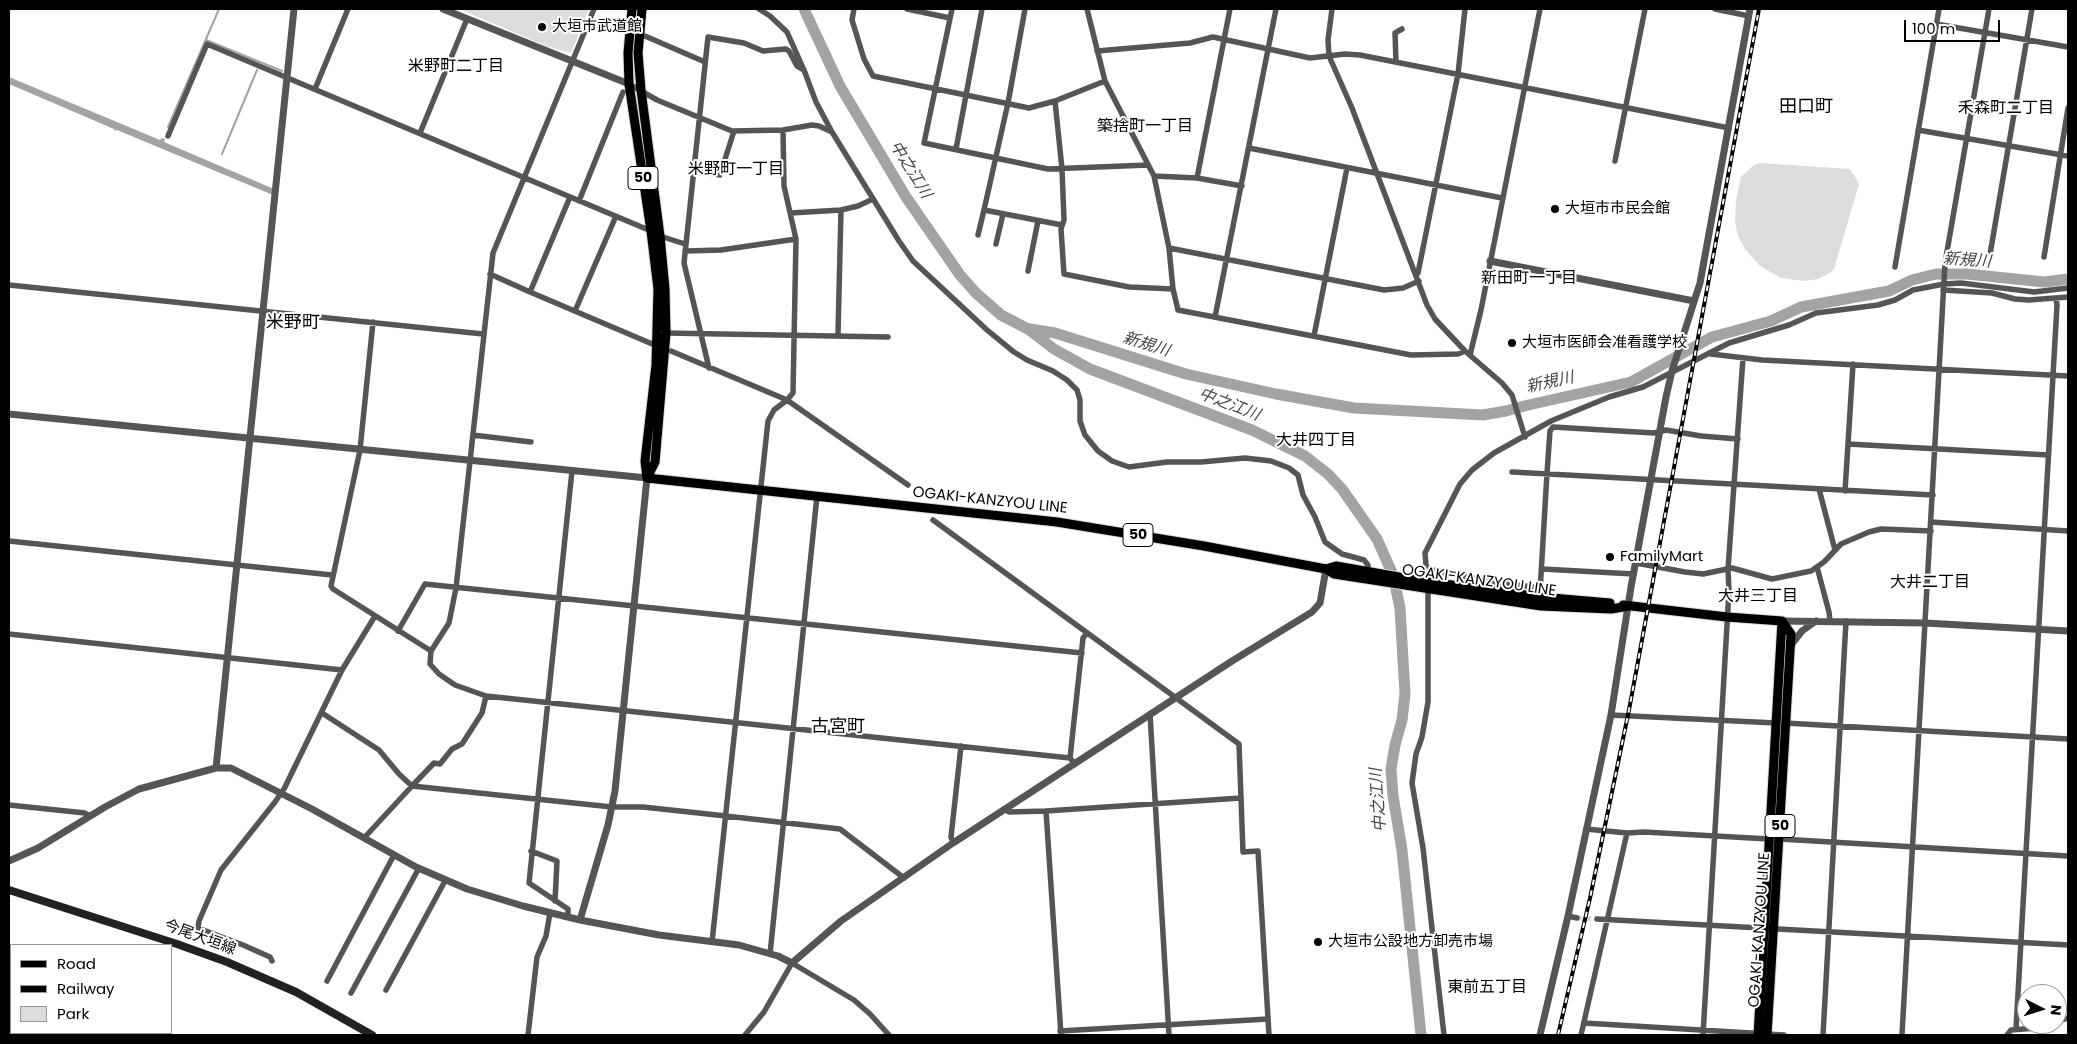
<!DOCTYPE html>
<meta charset="utf-8">
<style>
body{margin:0}
#map{position:relative;width:2077px;height:1044px;overflow:hidden;background:#fff;font-family:Poppins,sans-serif}
canvas{display:block}
.frame{position:absolute;inset:0;border:10px solid #000;pointer-events:none}
.legend{position:absolute;left:10px;top:944px;width:162px;height:90px;box-sizing:border-box;background:#fff;border:1px solid #999;margin:0;padding:6px 9px;list-style:none;font-size:15px;color:#000}
.legend li{display:flex;align-items:center;gap:10px;height:25px}
.legend b{width:25px;border:1px solid #999}
.north{position:absolute;left:2017px;top:984px;width:50px;height:50px;box-sizing:border-box;background:#fff;border:1px solid #999;border-radius:50%;rotate:95deg;font-size:14px;font-weight:700;line-height:20px;text-align:center;color:#000}
.north::after{content:'';display:block;margin:auto;width:18px;height:22px;background:#000;clip-path:polygon(50% 0,100% 100%,50% 72%,0 100%)}
.scale{position:absolute;left:1904px;top:20px;width:96px;height:22px;box-sizing:border-box;border:2px solid #000;border-top:0;padding-left:6px;font-size:15px;line-height:18px;white-space:nowrap;color:#000;-webkit-text-stroke:4px #fff;paint-order:stroke}
</style>
<div id="map">
<canvas width="2077" height="1044"></canvas>
<div class="frame"></div>
<ul class="legend">
<li><b style="height:6px;background:#000"></b>Road</li>
<li><b style="height:6px;background:#000"></b>Railway</li>
<li><b style="height:14px;background:#dcdcdc"></b>Park</li>
</ul>
<div class="north">N</div>
<div class="scale">100 m</div>
</div>
<script>
const ctx = document.querySelector('canvas').getContext('2d');
ctx.lineJoin = 'round';
function fill(path, color) {
  ctx.fillStyle = color;
  ctx.fill(path, 'evenodd');
}
function poly(rows) {
  const path = new Path2D();
  for (const r of rows) {
    path.moveTo(r[0], r[1]);
    for (let i = 2; i < r.length; i += 2) path.lineTo(r[i], r[i + 1]);
  }
  return path;
}
function trace(path, color, width, dash) {
  ctx.strokeStyle = color;
  ctx.lineWidth = width;
  ctx.lineCap = dash ? 'butt' : 'round';
  ctx.setLineDash(dash || []);
  ctx.stroke(path);
}
function drawText(font, color, halo, rows, align = 'center') {
  ctx.font = font + ' Poppins,"Noto Sans JP",sans-serif';
  ctx.lineWidth = 4;
  ctx.setLineDash([]);
  ctx.textBaseline = 'middle';
  ctx.strokeStyle = halo;
  ctx.fillStyle = color;
  for (const [text, x, y, turn = 0] of rows) {
    ctx.save();
    ctx.translate(x, y);
    ctx.rotate((+turn || 0) * Math.PI / 180);
    ctx.textAlign = isNaN(turn) ? turn : align;
    if (halo) ctx.strokeText(text, 0, 0);
    ctx.fillText(text, 0, 0);
    ctx.restore();
  }
}
fill(poly([
 [459,9,589,9,571,53,546,46],
 [1760,163,1850,169,1859,184,1834,269,1830,273,1818,279,1804,281,1781,278,1760,266,1745,249,1738,236,1735,222,1736,200,1741,177,1754,165]
]), '#dcdcdc');
fill(poly([
 [9,77,160,140,162,138,165,139,164,142,274,189,273,195,117,130,115,131,114,129,9,84],
 [9,1018,11,1018,11,1033,144,1033,151,1035,9,1035]
]), '#a3a3a3');
trace(poly([
 [206,40,282,71],
 [168,127,219,9],
 [222,154,257,70]
]), '#a3a3a3', 2);
trace(poly([
 [804,9,840,86,906,197,960,275,976,293,1001,315,1028,329,1054,349,1090,369,1252,430,1305,456,1328,474,1342,489,1377,539,1393,575,1400,608,1405,694,1402,720,1395,745,1391,769,1393,796,1402,850,1421,1035],
 [1030,329,1055,333,1186,374,1276,394,1354,408,1483,415,1506,411,1524,406,1631,382,1712,337,1771,321,1801,307,1889,291,1912,280,1936,274,1967,274,2044,282,2068,279]
]), '#a3a3a3', 11);
trace(poly([
 [1577,918,1597,919]
]), '#d9d9d9', 5.5, [5.5, 3]);
const primary = poly([
 [632,9,628,53,629,84,651,231,658,289,656,365,645,461,647,478],
 [642,9,638,53,641,90,660,236,665,289,666,333,655,462,647,478],
 [647,478,1057,522,1204,546,1326,569,1334,574,1541,606,1611,609,1629,606],
 [1326,569,1336,566,1422,581,1540,597,1610,603],
 [1623,605,1727,617,1782,621,1791,634,1767,1035],
 [1758,1035,1782,621]
]);
trace(primary, '#dbdbdb', 11);
trace(poly([
 [759,9,770,16,787,32,804,70],
 [854,9,852,20,864,59,873,76,1029,108,1055,101],
 [907,9,950,18],
 [952,9,924,143,1048,169,1148,165],
 [1087,9,1105,81,1154,176,1169,248,1173,289,1178,310,1411,355,1458,354,1465,351],
 [1332,9,1328,40,1329,56,1352,108,1427,305,1435,319,1465,351,1502,383,1512,395,1525,437],
 [1715,9,1749,16],
 [1936,24,2068,47],
 [645,36,705,62],
 [1097,51,1190,43,1213,37,1310,58,1345,54,1360,55,1729,128],
 [1396,62,1395,33,1402,29],
 [1105,81,1055,101,1062,169,1064,220,1061,229,1064,274,1129,287,1173,289],
 [629,84,657,100,732,131,783,130,812,125,819,126,832,132,899,241,913,261,986,329,1014,352,1027,360,1053,371,1067,380,1077,390,1080,400,1080,421,1085,435,1098,451,1112,461,1129,467,1167,462,1201,462,1245,458,1271,461,1289,468,1298,475,1303,495,1315,517,1325,542,1342,554,1364,560,1368,565,1368,571],
 [315,89,348,9],
 [1918,130,2068,156],
 [420,133,467,19],
 [168,136,207,44,651,231],
 [1249,148,1502,198],
 [956,149,982,9],
 [1615,161,1645,9],
 [693,170,720,175,734,131],
 [1154,176,1197,178,1242,186],
 [1197,178,1230,9],
 [570,197,530,292,657,346],
 [579,201,623,92],
 [984,210,1008,103,1025,9],
 [791,213,841,210,858,206,873,199],
 [978,235,984,210,1062,225],
 [660,236,685,244],
 [996,244,1003,214],
 [1169,248,1384,290,1403,288,1419,281],
 [685,251,721,250,796,239],
 [2044,257,2068,108],
 [1988,266,2032,9],
 [1895,267,1939,9],
 [1028,271,1038,221],
 [490,274,530,292],
 [1416,274,1418,273,1458,74,1465,9],
 [9,285,483,334],
 [1943,290,1992,293,2015,299,2029,300,2068,297],
 [575,311,616,216],
 [1215,317,1276,9],
 [373,322,360,450,331,586,333,589,431,651,449,623,456,588,493,253,594,9],
 [666,333,888,337],
 [838,334,841,210],
 [1314,336,1347,168],
 [671,351,787,400,908,485],
 [1711,354,1762,360,2068,376],
 [1470,355,1481,310,1540,9],
 [709,368,684,263,708,37,744,43,763,51,786,49,789,51,797,66,804,70,816,102,832,132],
 [473,435,531,442],
 [1848,444,1853,364],
 [1512,472,1933,495],
 [1819,489,1835,550],
 [1845,491,1848,444,2048,455],
 [933,520,1239,744,1243,852,1258,851,1269,1035],
 [1931,522,2068,531],
 [9,541,332,575],
 [1636,563,1685,572,1703,574,1732,568,1772,579,1811,571,1824,562,1841,544,1869,532,1881,529,1931,531],
 [1817,567,1829,612,1830,621],
 [1542,569,1634,574],
 [1541,588,1486,581,1428,569,1426,565,1425,553,1460,484,1472,470,1494,453,1551,421,1609,397,1643,387,1729,343,1789,325,1816,313,1878,305,1895,300,1913,290,1944,284,1961,283,2034,292,2068,288],
 [1428,590,1428,702,1422,737,1416,754,1412,783,1423,848,1444,1035],
 [1540,592,1547,473,1550,431,1553,427,1654,433,1666,430,1701,436,1738,439],
 [398,631,425,584,1082,653],
 [9,634,342,670],
 [431,651,430,664,439,674,455,685,486,696,1070,758,1074,763],
 [322,713,379,750,399,774,412,786,434,763,440,764,452,749,462,744,482,713,486,696],
 [1150,714,1169,1035],
 [1611,715,1776,723],
 [1785,723,2068,739],
 [1070,758,1083,638,1087,633],
 [9,805,85,813,90,816],
 [1004,809,1009,812,1046,811,1241,798],
 [1046,811,1061,1035],
 [1586,829,1627,833,1644,832,1769,839],
 [364,838,412,786,612,807,643,807,726,816,840,829,904,878],
 [1780,839,2068,856],
 [953,843,951,837,961,746],
 [531,851,557,861,555,901],
 [1568,916,1577,918],
 [568,917,568,909,529,883,572,471],
 [1597,919,2068,945],
 [712,942,768,421,774,410,787,400,793,393,796,239,784,186,783,130],
 [770,954,817,496],
 [272,961,270,957,243,945,198,928,199,921,221,870,275,802,284,789,342,670,375,616],
 [327,981,394,855],
 [386,990,445,881],
 [351,993,419,868],
 [2057,1021,2068,1018],
 [1584,1023,1784,1035],
 [2016,1029,2057,305,2056,299],
 [1060,1031,1268,1019],
 [528,1035,537,957,546,936,550,913],
 [745,1035,764,1012,792,963,854,1000,870,1014,889,1035],
 [1581,1035,1627,833],
 [1703,1035,1729,591,1728,569,1743,358],
 [1823,1035,1846,621],
 [1902,1035,1945,263,1989,9],
 [2007,1035,2011,1030,2036,1028,2049,1024]
]), '#555', 5.5);
trace(poly([
 [443,9,629,84],
 [1490,261,1694,301],
 [9,414,647,478,615,791,608,825,580,920],
 [1782,621,1925,623,2068,631],
 [1791,645,1802,631,1816,621],
 [216,768,294,9],
 [9,861,38,848,105,807,139,789,216,768,231,768,312,809,416,867,467,889,523,906,580,920,659,935,739,945,778,956,792,963,841,921,953,843,1232,661,1312,612,1320,603,1326,569],
 [1540,1035,1568,916,1611,715,1631,587,1666,397,1672,371,1700,283,1750,9]
]), '#555', 7);
trace(poly([
 [9,890,177,944,227,962,296,992,372,1035]
]), '#222', 8);
trace(primary, '#000', 9);
const rail = poly([
 [1558,1035,1590,898,1629,710,1759,9]
]);
trace(rail, '#000', 4);
trace(rail, '#fff', 2, [5.5]);
for (const [x, y, r, color] of [
 [542,27,5,"#000"],
 [1555,209,5,"#000"],
 [1512,343,5,"#000"],
 [1610,557,5,"#000"],
 [1318,942,5,"#000"]
]) {
  const dot = new Path2D();
  dot.arc(x, y, r, 0, 2 * Math.PI);
  ctx.fillStyle = color;
  ctx.fill(dot);
  trace(dot, '#fff', 2);
}
for (const [x, y, w] of [
 [643,178,30],
 [1138,535,30],
 [1780,826,30]
]) {
  const box = new Path2D();
  box.roundRect(x - w / 2, y - 11.5, w, 23, 4);
  ctx.fillStyle = '#fff';
  ctx.fill(box);
  trace(box, '#000', 1);
}
drawText('bold 14px', '#000', null, [
 ["50",643,178],
 ["50",1138,535],
 ["50",1780,826]
]);
drawText('15px', '#000', '#fff', [
 ["大垣市武道館",552,27],
 ["大垣市市民会館",1565,209],
 ["大垣市医師会准看護学校",1522,343],
 ["FamilyMart",1620,557],
 ["大垣市公設地方卸売市場",1328,942]
], 'left');
drawText('15px', '#000', '#fff', [
 ["OGAKI-KANZYOU LINE",990,501,6],
 ["OGAKI-KANZYOU LINE",1479,581,8],
 ["OGAKI-KANZYOU LINE",1760,930,-86],
 ["今尾大垣線",200,938,20]
]);
drawText('16px', '#000', '#fff', [
 ["米野町二丁目",456,67],
 ["禾森町二丁目",2006,109],
 ["築捨町一丁目",1145,127],
 ["米野町一丁目",736,170],
 ["新田町一丁目",1529,279],
 ["大井四丁目",1316,441],
 ["大井二丁目",1930,583],
 ["大井三丁目",1758,597],
 ["東前五丁目",1487,988]
]);
drawText('italic 16px', '#444', '#fff', [
 ["中之江川",910,170,58],
 ["新規川",1967,261,4],
 ["新規川",1146,345,17],
 ["新規川",1550,383,-12],
 ["中之江川",1229,405,21],
 ["中之江川",1379,800,-94]
]);
drawText('18px', '#000', '#fff', [
 ["田口町",1806,107],
 ["米野町",293,323],
 ["古宮町",838,727]
]);
</script>
